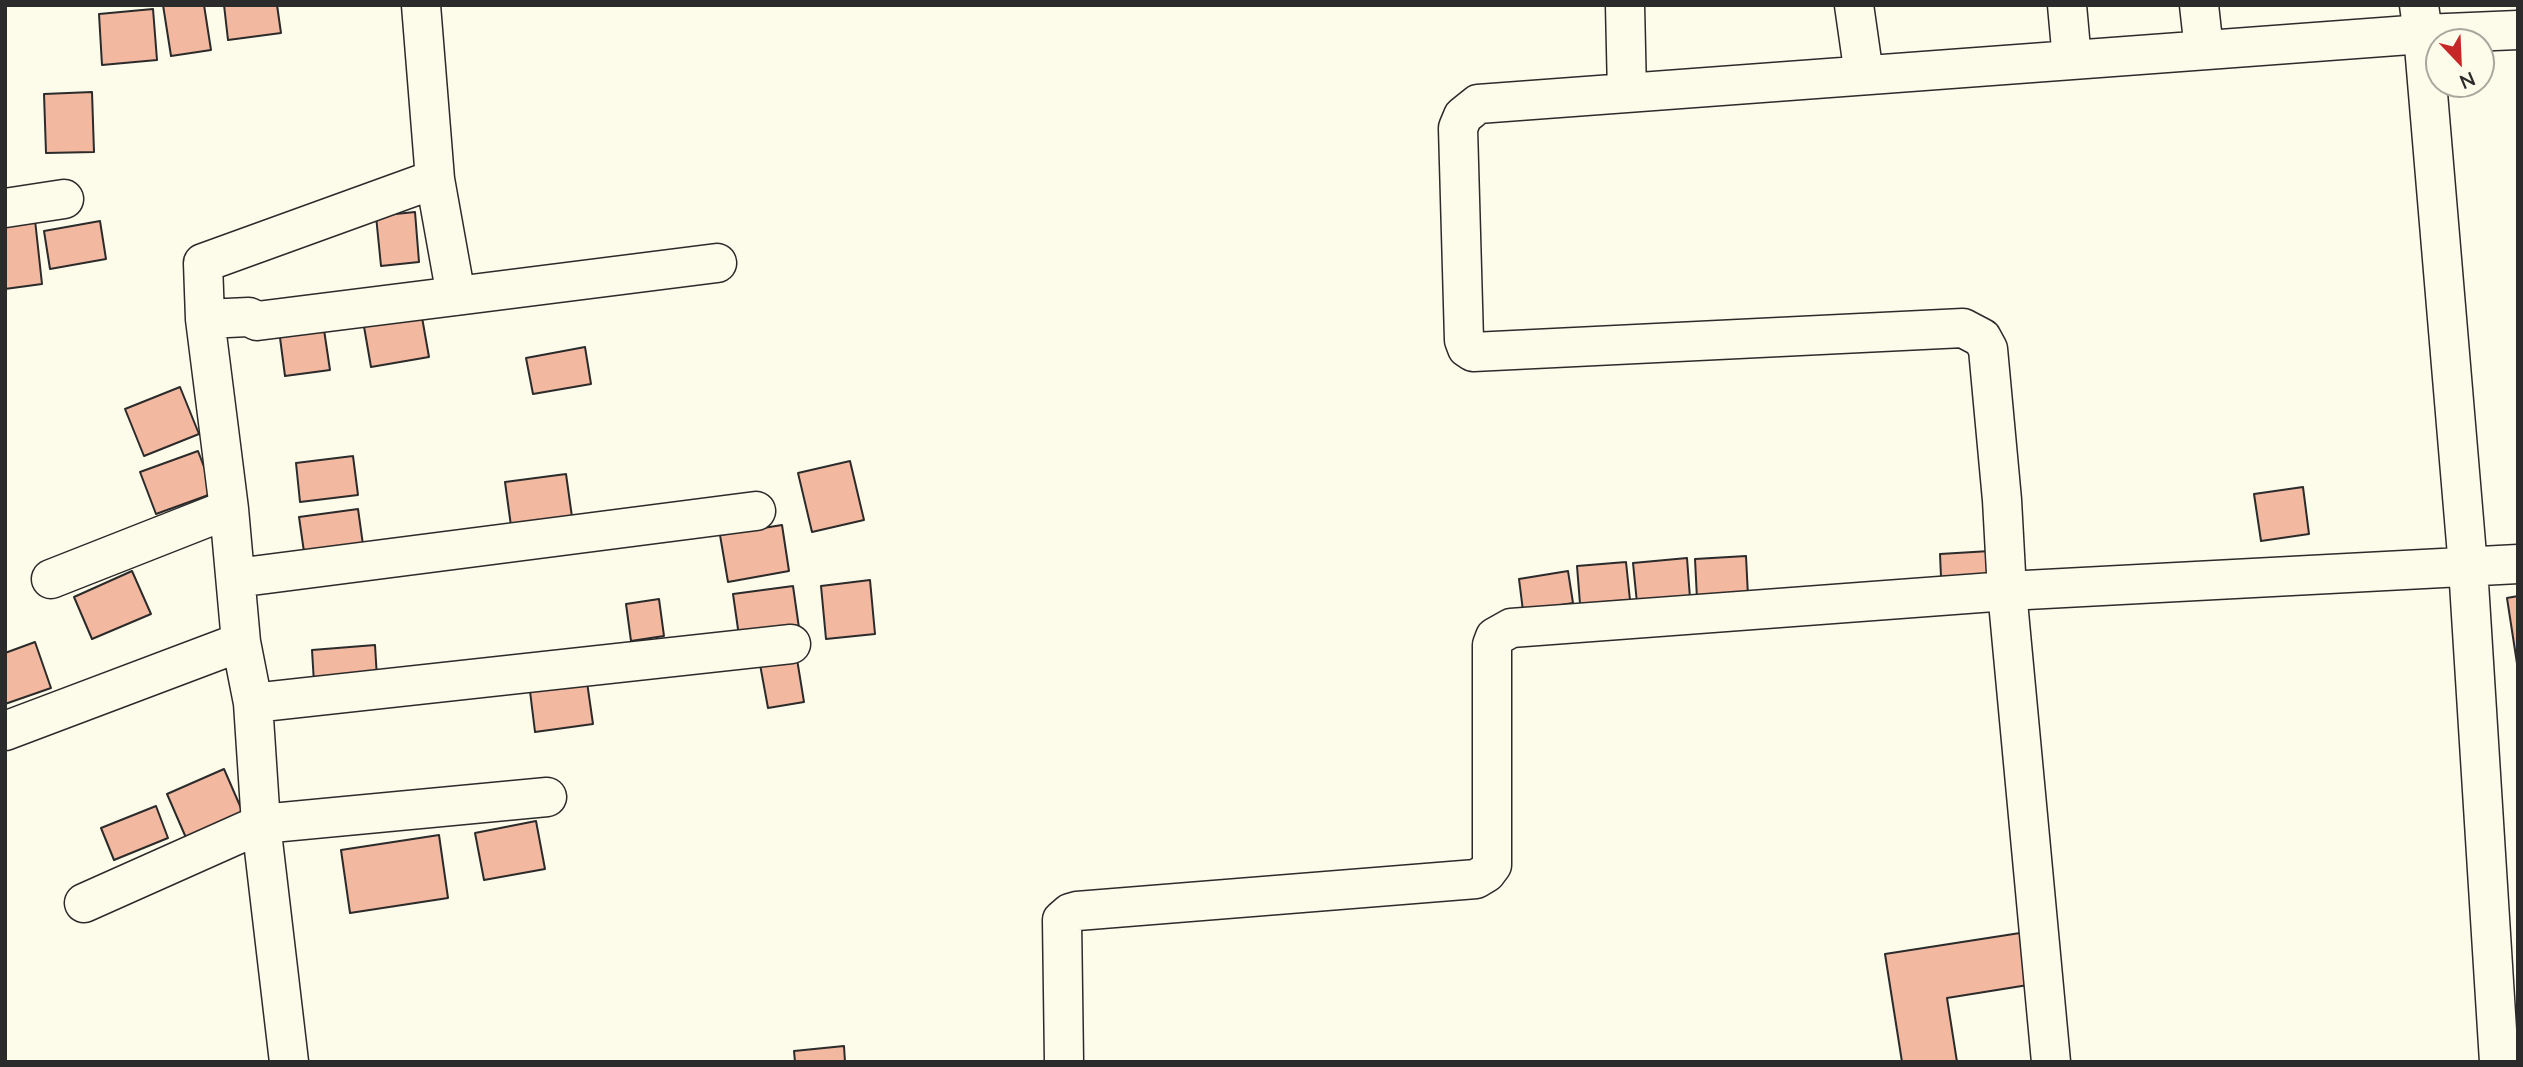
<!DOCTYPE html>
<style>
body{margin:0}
#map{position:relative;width:2523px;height:1067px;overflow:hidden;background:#fdfbea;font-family:Lato,sans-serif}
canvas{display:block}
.frame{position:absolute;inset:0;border:7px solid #2b2b2b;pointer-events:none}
.north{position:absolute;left:2425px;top:28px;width:70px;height:70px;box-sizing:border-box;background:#fdfbea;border:2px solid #a9a89e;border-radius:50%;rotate:157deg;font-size:19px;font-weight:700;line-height:28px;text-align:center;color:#2b2b2b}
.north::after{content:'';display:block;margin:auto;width:24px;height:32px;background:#c62828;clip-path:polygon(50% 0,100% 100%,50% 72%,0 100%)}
</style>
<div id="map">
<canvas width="2523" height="1067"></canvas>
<div class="frame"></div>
<div class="north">N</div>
</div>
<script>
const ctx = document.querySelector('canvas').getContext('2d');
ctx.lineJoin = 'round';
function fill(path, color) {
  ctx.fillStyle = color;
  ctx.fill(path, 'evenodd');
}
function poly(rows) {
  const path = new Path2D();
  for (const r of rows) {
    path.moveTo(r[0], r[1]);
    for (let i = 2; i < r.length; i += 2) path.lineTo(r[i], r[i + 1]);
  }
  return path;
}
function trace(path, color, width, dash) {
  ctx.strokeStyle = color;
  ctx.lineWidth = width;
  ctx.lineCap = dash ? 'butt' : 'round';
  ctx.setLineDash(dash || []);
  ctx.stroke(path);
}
const building = poly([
 [163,5,204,5,211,50,171,56,163,5],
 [224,5,277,5,281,33,228,40,224,5],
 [153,9,157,60,102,65,99,14,153,9],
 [92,92,94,152,46,153,44,94,92,92],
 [415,212,419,262,381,266,376,216,415,212],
 [35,220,42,284,5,289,5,224,35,220],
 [100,221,106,259,50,269,44,231,100,221],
 [420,306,429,357,371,367,362,315,420,306],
 [323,323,330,370,285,376,279,330,323,323],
 [585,347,591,384,533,394,526,358,585,347],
 [180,387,199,434,144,456,125,409,180,387],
 [198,451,214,493,156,514,140,472,198,451],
 [353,456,358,495,300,502,296,463,353,456],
 [850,461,864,520,812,532,798,473,850,461],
 [566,474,572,517,511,526,505,482,566,474],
 [2303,487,2309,534,2261,541,2254,494,2303,487],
 [358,509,364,552,305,559,299,517,358,509],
 [782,525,789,571,728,582,720,535,782,525],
 [1990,551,1992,574,1941,577,1940,554,1990,551],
 [1746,556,1748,596,1697,599,1695,559,1746,556],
 [1687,558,1690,598,1637,603,1633,563,1687,558],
 [1626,562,1630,600,1580,604,1577,566,1626,562],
 [132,571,151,614,92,639,74,597,132,571],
 [1568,571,1573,603,1523,611,1519,579,1568,571],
 [870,580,875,634,826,639,821,586,870,580],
 [793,586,799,628,739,636,733,594,793,586],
 [2518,596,2518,670,2507,598,2518,596],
 [659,599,664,636,631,641,626,604,659,599],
 [35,642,51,688,5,704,5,653,35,642],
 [375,645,377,678,314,683,312,650,375,645],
 [796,653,804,702,768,708,759,659,796,653],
 [586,675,593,724,535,732,529,683,586,675],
 [224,769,244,815,187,840,167,794,224,769],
 [156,806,168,838,114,860,101,828,156,806],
 [536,821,545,869,484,880,475,833,536,821],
 [439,835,448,898,350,913,341,850,439,835],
 [2020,933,2028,985,1947,998,1957,1062,1902,1062,1885,954,2020,933],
 [844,1046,845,1062,795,1062,794,1051,844,1046]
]);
fill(building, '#f2b8a0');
trace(building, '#2b2b2b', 2);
const minor = poly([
 [421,5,435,179,456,296,717,263],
 [1625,5,1627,93],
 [1854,5,1864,75],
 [2067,5,2072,60],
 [2199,5,2204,50],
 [5,208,64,199],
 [205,319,203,263,435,179],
 [236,578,756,511],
 [51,579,229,509],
 [253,703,791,644],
 [5,731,241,642],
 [84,903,261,824,547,797],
 [289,1062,261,824,253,703,241,642,229,509,205,319,249,317,257,321,456,296],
 [1064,1062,1062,920,1070,913,1077,911,1476,879,1486,873,1492,865,1492,645,1495,637,1511,628,2007,591,2518,564],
 [2051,1062,2007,591,2002,500,1988,349,1982,338,1963,328,1473,352,1467,348,1464,340,1458,128,1463,116,1478,104,2423,34,2419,5],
 [2499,1062,2468,567,2423,34,2518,30]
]);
trace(minor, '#2b2b2b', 41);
trace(minor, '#fdfbea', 38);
</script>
